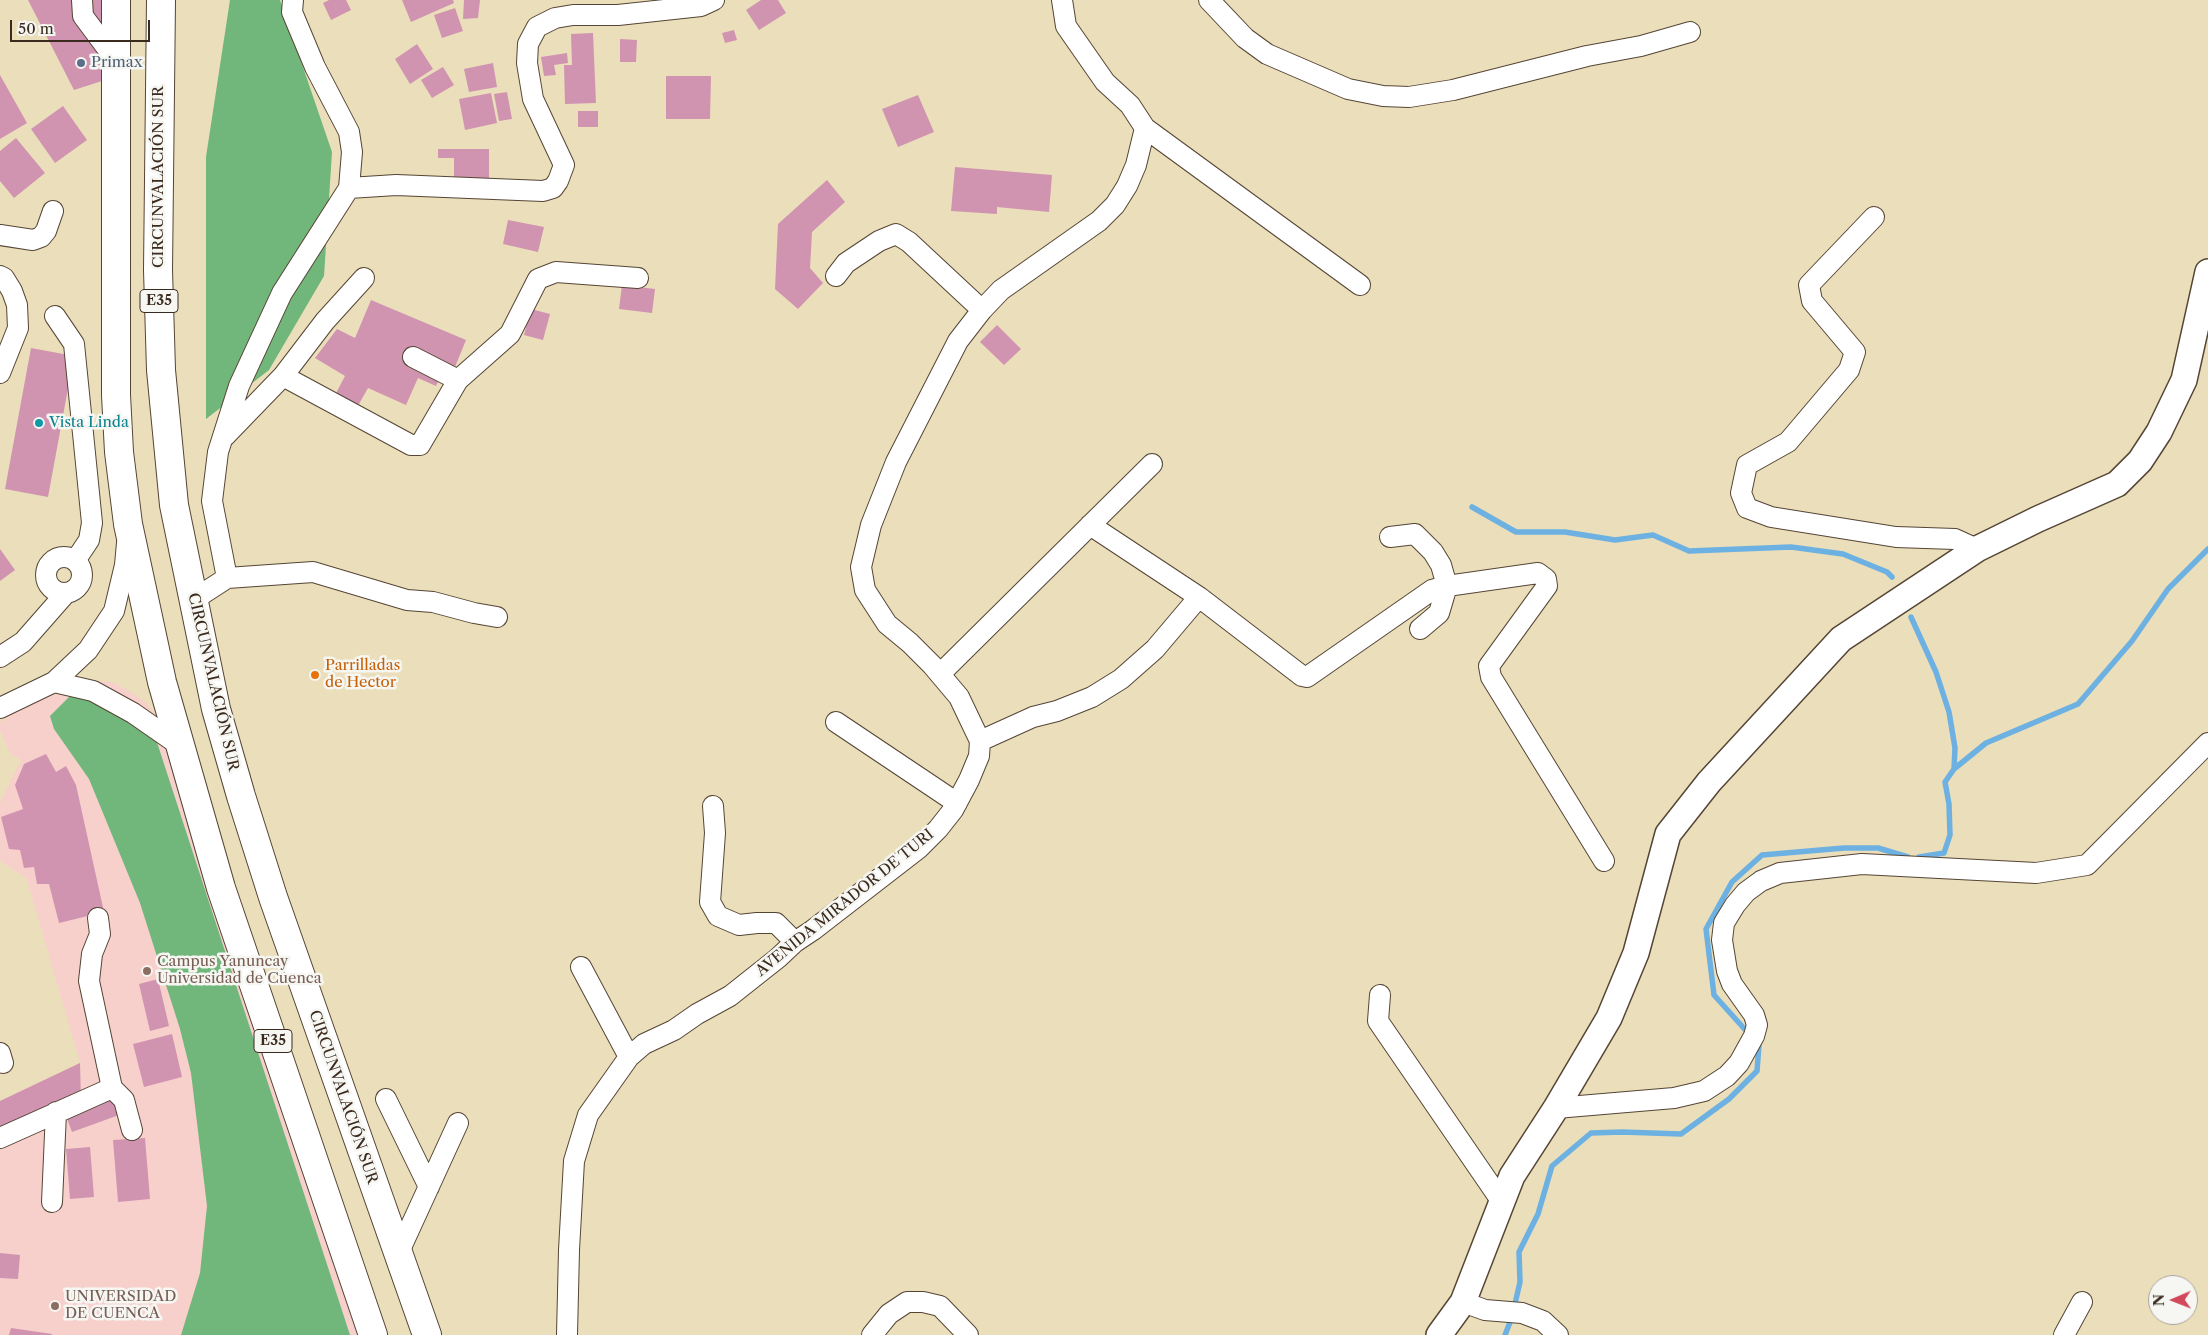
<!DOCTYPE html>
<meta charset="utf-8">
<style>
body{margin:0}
#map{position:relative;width:2208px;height:1335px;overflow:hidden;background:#ebdeba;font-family:"Libre Caslon Text",serif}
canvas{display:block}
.north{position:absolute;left:2148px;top:1275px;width:50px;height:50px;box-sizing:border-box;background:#f6f6f2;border:1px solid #aba49d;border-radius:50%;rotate:269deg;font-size:14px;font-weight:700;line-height:20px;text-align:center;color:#3b2a1e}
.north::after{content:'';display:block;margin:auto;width:18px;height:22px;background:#d1495b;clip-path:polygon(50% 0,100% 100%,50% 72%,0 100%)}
.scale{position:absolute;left:10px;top:20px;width:140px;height:22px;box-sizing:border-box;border:2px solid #3b2a1e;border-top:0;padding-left:6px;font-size:15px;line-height:18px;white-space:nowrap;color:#3b2a1e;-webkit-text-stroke:4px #f6f6f2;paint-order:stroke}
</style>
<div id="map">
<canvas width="2208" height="1335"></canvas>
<div class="north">N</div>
<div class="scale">50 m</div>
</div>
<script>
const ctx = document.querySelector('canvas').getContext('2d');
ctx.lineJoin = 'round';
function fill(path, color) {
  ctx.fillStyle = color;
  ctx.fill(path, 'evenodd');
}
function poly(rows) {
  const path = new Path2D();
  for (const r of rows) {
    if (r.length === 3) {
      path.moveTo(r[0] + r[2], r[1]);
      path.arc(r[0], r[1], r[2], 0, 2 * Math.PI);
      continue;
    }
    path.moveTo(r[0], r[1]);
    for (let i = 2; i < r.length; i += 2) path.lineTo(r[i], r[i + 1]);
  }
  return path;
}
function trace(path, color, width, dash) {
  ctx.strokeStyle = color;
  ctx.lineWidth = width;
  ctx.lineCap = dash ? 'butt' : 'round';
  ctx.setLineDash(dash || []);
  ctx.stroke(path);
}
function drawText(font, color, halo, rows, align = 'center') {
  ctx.font = font + ' "Libre Caslon Text",serif';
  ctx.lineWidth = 5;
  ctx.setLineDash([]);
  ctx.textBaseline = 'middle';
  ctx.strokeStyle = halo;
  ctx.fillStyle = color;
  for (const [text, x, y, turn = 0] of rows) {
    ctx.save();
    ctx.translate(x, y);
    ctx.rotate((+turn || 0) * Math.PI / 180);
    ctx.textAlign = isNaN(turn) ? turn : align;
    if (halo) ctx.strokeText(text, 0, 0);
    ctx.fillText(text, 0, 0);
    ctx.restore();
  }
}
fill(poly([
 [85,680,111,682,124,688,147,703,159,721,362,1335,0,1335,0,1101,80,1063,27,879,0,861,0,803,21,760,10,753,0,730,0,722,51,690]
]), '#f7d0cb');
fill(poly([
 [230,0,280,0,332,152,324,276,269,370,206,419,206,157],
 [105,692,152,727,350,1335,181,1335,200,1273,207,1206,191,1073,180,1029,140,903,89,779,54,729,50,716,71,695]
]), '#71b67a');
trace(poly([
 [1472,507,1516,532,1565,532,1615,540,1653,535,1689,551,1791,547,1843,554,1887,572,1892,577],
 [1911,617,1936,672,1949,712,1955,748,1954,769],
 [1919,857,1944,853,1950,835,1949,804,1945,782,1954,769,1986,743,2078,704,2132,641,2168,589,2208,549],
 [1749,1034,1714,995,1706,929,1732,882,1762,855,1844,848,1878,848,1908,857],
 [1514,1308,1520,1282,1519,1252,1538,1214,1552,1166,1591,1133,1622,1132,1681,1134,1729,1099,1757,1071,1759,1045,1756,1041],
 [1505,1335,1512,1317]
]), '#6cb1e2', 5.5);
fill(poly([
 [28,0,103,0,102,81,74,90],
 [329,0,346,0,351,10,331,20,323,3],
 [402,0,453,0,454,3,411,22],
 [464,0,480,0,478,18,463,19],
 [761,0,778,0,786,13,759,30,746,10],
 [455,8,463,31,442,38,434,15],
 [734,30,737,40,725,43,722,33],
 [593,33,596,103,565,104,564,65,572,65,571,34],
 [620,39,637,40,636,62,620,62],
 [417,44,433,69,410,84,395,59],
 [567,53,568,63,554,65,556,75,544,76,541,57],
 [493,63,497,87,469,92,464,69],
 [443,67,454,85,432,98,421,80],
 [0,75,27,123,0,139],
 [666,76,711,76,710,119,666,119],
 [507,92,512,119,499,121,494,94],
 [491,93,497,123,465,130,459,99],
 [918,95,934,132,898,147,882,109],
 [63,106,87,140,55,163,31,129],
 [578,111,598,111,598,127,578,127],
 [16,138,45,173,14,198,0,181,0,151],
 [438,149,489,149,489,180,454,180,454,158,438,158],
 [955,167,1052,175,1049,212,997,207,997,214,951,211],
 [827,180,845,202,812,232,810,268,823,283,798,309,775,289,778,224],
 [508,220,544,227,538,252,503,244],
 [622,285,655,289,652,313,619,309],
 [371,300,466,340,453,372,407,350,403,361,440,378,436,386,418,378,406,405,368,388,354,413,332,401,345,376,315,358,337,329,355,338],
 [531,309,550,314,543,340,524,335],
 [997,325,1021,349,1004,365,980,342],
 [31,348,74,356,48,497,5,489],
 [0,549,15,570,0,581],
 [46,754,56,772,66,766,76,785,104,912,59,923,49,884,37,884,34,867,24,868,20,850,9,849,1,817,23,809,15,785,24,764],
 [158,979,169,1026,150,1031,139,984],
 [172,1034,182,1077,144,1087,133,1044],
 [80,1063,81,1101,0,1134,0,1101],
 [109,1091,119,1115,72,1132,66,1116],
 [145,1138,150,1199,118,1202,113,1140],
 [90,1147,94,1197,70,1199,66,1149],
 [0,1253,20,1255,18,1279,0,1278],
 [11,1328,52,1334,52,1335,9,1335]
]), '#d094b1');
const minor = poly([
 [82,0,83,16,115,59],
 [1209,0,1245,38,1267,54,1348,89,1383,96,1409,97,1453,90,1587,56,1641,46,1690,32],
 [1145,128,1360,285],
 [349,188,396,185,543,191,553,188,558,181,564,165,533,99,527,63,528,44,537,27,555,18,573,15,618,15,701,6,714,0],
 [1874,217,1809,285,1812,301,1855,352,1849,370,1788,442,1747,465,1741,493,1747,508,1771,517,1896,537,1955,539,1977,549],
 [0,235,33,240,41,237,46,231,53,211],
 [0,276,4,278,12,291,17,305,18,328,0,373],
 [836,276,846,263,879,241,896,234,909,242,982,310],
 [55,316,74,344,92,523,89,540,75,561],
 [413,357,458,380],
 [283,376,411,445,420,445,458,380,510,334,538,279,556,272,638,278],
 [225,436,283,376,325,321,364,278],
 [1090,525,1199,597,1302,676,1307,677,1432,590,1447,586,1538,573,1546,579,1547,586,1489,666,1491,677,1604,861],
 [1390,537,1415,534,1433,552,1441,565,1447,586,1439,613,1420,629],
 [64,575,18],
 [227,578,313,572,407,600,433,602,474,613,497,617],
 [193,600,227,578,212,501,218,452,239,386,282,293,349,188,352,152,349,132,315,67,292,12,293,0],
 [0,657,23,642,66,593],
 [940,674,1152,464],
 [54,682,93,691,133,713,179,745],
 [0,708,54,682,88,650,114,611,125,565,127,543],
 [836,722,957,803],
 [980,741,1033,717,1057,711,1092,697,1121,679,1155,649,1199,597],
 [713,806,715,833,710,902,718,916,739,925,757,923,776,923,795,942],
 [581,967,629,1057],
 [1380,995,1378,1021,1502,1202],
 [0,1053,3,1063],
 [112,1088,124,1100,132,1130],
 [386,1099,429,1187],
 [1556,1108,1674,1098,1704,1091,1727,1076,1739,1063,1754,1036,1757,1025,1754,1015,1732,984,1727,971,1722,940,1724,923,1735,905,1746,892,1761,881,1780,873,1862,864,2036,873,2087,865,2208,743],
 [0,1138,112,1088,89,981,92,954,100,934,98,918],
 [52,1202,56,1112],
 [398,1254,458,1123],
 [1463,1302,1485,1310,1522,1313,1543,1321,1558,1335],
 [567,1335,569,1250,574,1161,588,1115,629,1057,644,1044,674,1030,697,1014,730,996,778,958,795,942,813,930,919,848,938,829,953,810,969,780,979,756,980,741,959,697,932,665,910,643,887,624,865,590,861,567,871,525,896,462,958,341,982,310,1001,290,1099,221,1115,205,1127,186,1136,165,1145,128,1130,105,1105,82,1066,26,1062,0],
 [872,1335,889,1314,907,1302,923,1302,940,1306,968,1335],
 [2064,1335,2082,1302]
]);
const major = poly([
 [1439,1335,1463,1302,1512,1176,1556,1108,1609,1018,1636,953,1668,834,1709,782,1841,639,1977,549,2038,519,2117,484,2140,461,2159,432,2184,380,2208,272]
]);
const highway = poly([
 [116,0,116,395,119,452,128,524,162,682,221,888,373,1335],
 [161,0,158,270,161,370,174,505,216,709,241,796,273,897,427,1335]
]);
trace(minor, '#554535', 22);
trace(major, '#554535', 28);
trace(highway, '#554535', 30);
trace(minor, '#fff', 20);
trace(major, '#fff', 25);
trace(highway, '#fff', 28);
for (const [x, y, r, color] of [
 [81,63,5,"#5c6f8a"],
 [39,423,5,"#0f9aa8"],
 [315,675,5,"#e8710a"],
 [147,971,5,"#8d6e63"],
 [55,1306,5,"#8d6e63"]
]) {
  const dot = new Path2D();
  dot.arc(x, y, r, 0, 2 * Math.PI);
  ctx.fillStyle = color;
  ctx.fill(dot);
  trace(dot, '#f6f6f2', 2);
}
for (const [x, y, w] of [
 [159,301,38],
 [273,1041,38]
]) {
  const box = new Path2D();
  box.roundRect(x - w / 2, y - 11.5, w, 23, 4);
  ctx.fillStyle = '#f6f6f2';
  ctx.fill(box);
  trace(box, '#3b2a1e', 1);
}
drawText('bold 14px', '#3b2a1e', null, [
 ["E35",159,301],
 ["E35",273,1041]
]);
drawText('15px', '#4e5e75', '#f6f6f2', [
 ["Primax",91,63]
], 'left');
drawText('15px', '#3b2a1e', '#f6f6f2', [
 ["CIRCUNVALACIÓN SUR",159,177,-90],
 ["CIRCUNVALACIÓN SUR",213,682,77],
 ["AVENIDA MIRADOR DE TURI",845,903,-39],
 ["CIRCUNVALACIÓN SUR",343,1097,71]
]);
drawText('15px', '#0d838f', '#f6f6f2', [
 ["Vista Linda",49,423]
], 'left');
drawText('15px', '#c56008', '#f6f6f2', [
 ["Parrilladas",325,666],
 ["de Hector",325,683]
], 'left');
drawText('15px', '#785e54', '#f6f6f2', [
 ["Campus Yanuncay",157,962],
 ["Universidad de Cuenca",157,979],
 ["UNIVERSIDAD",65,1297],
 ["DE CUENCA",65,1314]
], 'left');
</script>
